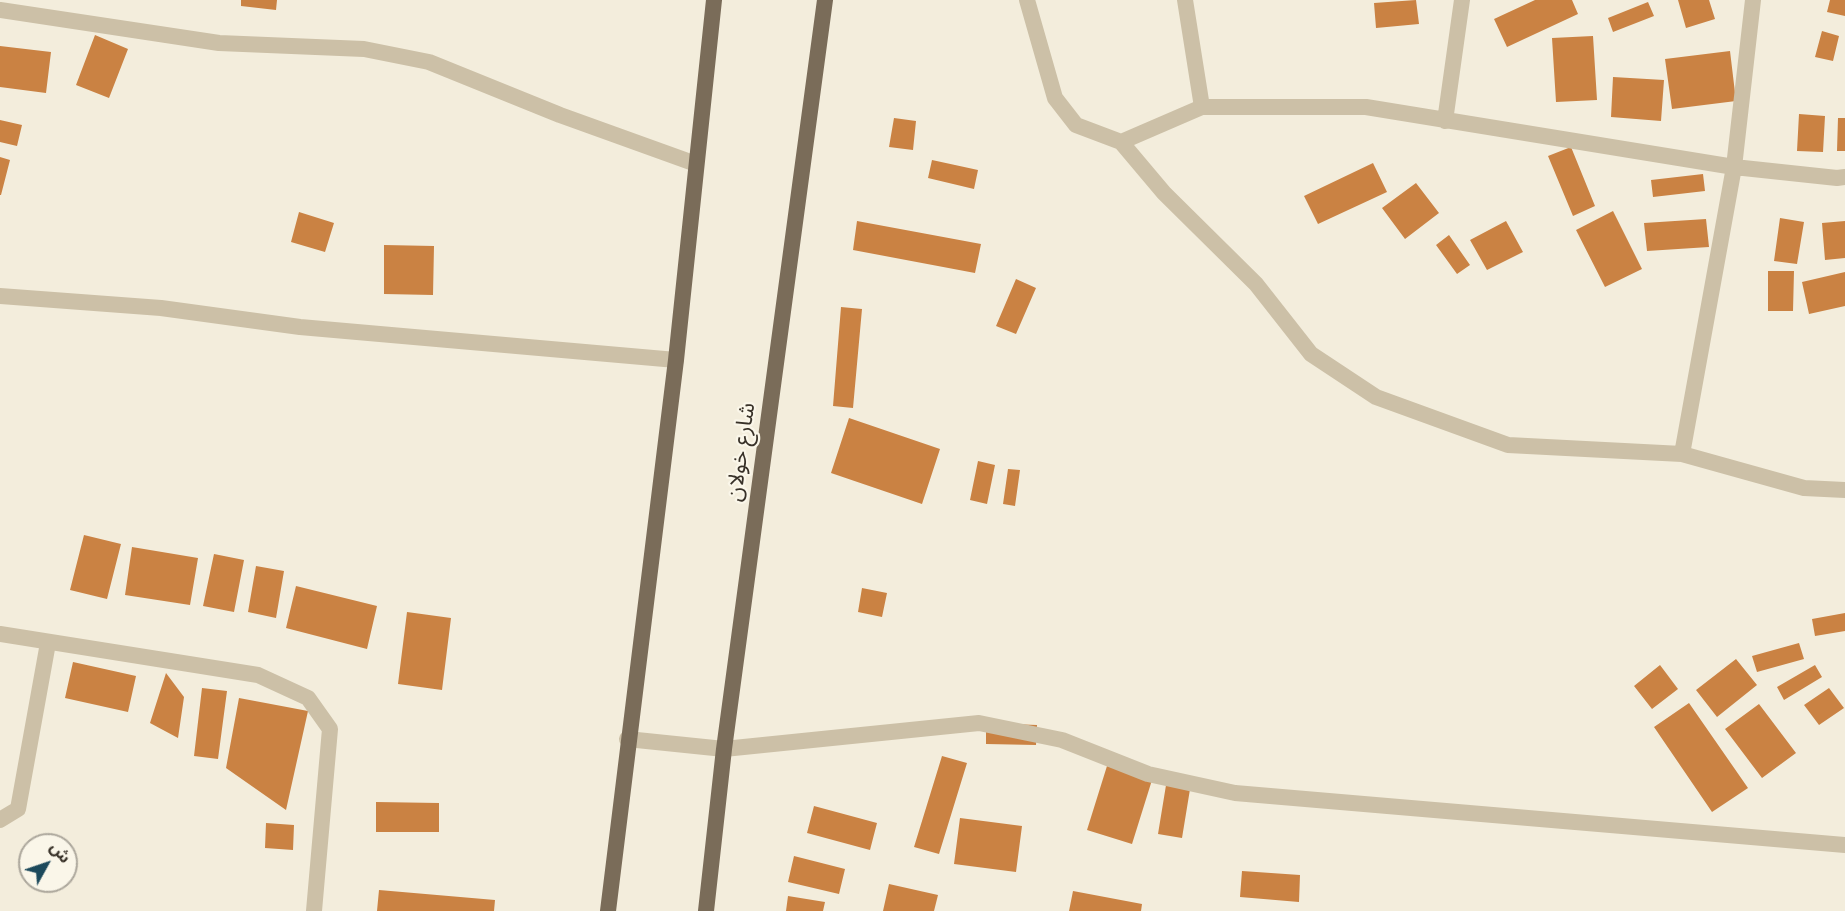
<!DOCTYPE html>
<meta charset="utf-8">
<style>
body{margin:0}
#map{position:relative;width:1845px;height:911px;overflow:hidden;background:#f3eddc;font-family:Figtree,"Noto Sans Arabic",sans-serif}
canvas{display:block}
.north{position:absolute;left:18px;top:833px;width:60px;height:60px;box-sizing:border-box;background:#faf6e9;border:2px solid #aca79c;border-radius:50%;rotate:50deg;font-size:16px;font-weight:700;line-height:24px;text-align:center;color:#383128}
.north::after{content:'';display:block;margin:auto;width:21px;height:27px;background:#1c495b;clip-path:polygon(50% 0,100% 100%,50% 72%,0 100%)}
</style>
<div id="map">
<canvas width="1845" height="911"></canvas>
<div class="north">ش</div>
</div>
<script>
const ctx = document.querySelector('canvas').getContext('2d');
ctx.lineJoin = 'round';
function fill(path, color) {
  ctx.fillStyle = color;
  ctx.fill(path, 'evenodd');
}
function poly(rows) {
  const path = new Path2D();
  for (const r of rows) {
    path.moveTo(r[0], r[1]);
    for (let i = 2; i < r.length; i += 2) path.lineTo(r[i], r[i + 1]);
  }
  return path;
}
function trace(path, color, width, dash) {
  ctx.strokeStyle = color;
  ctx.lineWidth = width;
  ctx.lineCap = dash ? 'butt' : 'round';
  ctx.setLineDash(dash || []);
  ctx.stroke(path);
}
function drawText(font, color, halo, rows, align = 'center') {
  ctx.font = font + ' Figtree,"Noto Sans Arabic",sans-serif';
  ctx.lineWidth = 4.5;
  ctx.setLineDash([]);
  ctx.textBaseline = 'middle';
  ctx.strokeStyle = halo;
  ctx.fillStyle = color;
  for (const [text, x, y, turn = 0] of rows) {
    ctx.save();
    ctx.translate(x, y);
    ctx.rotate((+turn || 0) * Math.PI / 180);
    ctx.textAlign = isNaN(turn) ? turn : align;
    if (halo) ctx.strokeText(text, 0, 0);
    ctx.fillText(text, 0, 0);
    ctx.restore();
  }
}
fill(poly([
 [241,0,277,0,276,10,241,6],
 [1416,0,1419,24,1376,28,1374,3],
 [1535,0,1572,0,1578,14,1507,47,1494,19],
 [1678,0,1709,0,1715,19,1686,28],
 [1830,0,1845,0,1845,16,1827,12],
 [1648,2,1654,16,1613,32,1608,18],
 [1822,31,1839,36,1833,61,1815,57],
 [95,35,128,49,109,98,76,85],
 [1593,36,1597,100,1556,102,1552,38],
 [0,46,51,52,46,93,0,87],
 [1730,51,1736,101,1672,109,1665,59],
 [1613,77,1664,80,1661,121,1611,117],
 [1799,114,1825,116,1823,152,1797,151],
 [894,118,916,121,913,150,889,147],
 [1838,118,1845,118,1845,151,1837,151],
 [0,120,22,125,17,146,0,142],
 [1571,147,1595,206,1573,216,1548,156],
 [0,157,10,160,1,195,0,195],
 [932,160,978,170,974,189,928,178],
 [1373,163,1387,192,1318,224,1304,196],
 [1703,174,1705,191,1653,197,1651,180],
 [1416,183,1439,213,1405,239,1382,208],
 [1613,211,1642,269,1605,287,1576,230],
 [299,212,334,223,325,252,291,242],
 [1780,218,1804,222,1797,264,1774,261],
 [1706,219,1709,247,1647,251,1644,223],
 [857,221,981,244,975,273,853,250],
 [1506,221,1523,252,1487,270,1470,240],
 [1845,221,1845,258,1825,260,1822,223],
 [1449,235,1470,265,1457,274,1436,245],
 [384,245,434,246,433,295,384,294],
 [1768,271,1794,271,1793,311,1768,311],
 [1845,272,1845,306,1809,314,1802,282],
 [1016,279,1036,288,1016,334,996,326],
 [841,307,862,309,853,408,833,406],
 [849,418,940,449,922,504,831,473],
 [978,461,995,465,987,504,970,500],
 [1008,469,1020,470,1015,506,1003,504],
 [84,535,121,544,107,599,70,590],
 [132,547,198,558,190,605,125,595],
 [214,554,244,560,234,612,203,606],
 [256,566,284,571,276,618,248,612],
 [296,586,377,606,367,649,286,628],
 [862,588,887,593,882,617,858,612],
 [407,612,451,618,442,690,398,684],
 [1845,613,1845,631,1815,636,1812,619],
 [1799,643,1804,659,1757,672,1752,656],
 [1736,659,1757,685,1717,717,1696,690],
 [73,662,136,676,128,712,65,698],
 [1660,665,1678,689,1652,709,1634,686],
 [1815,665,1822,677,1784,700,1777,687],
 [166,673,184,697,178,738,150,723],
 [202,688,227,691,218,759,194,756],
 [1829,688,1844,708,1819,725,1804,705],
 [239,698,308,711,286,810,226,768],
 [1689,703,1748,788,1712,812,1654,727],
 [1759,704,1796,753,1762,778,1725,729],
 [986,723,1037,725,1036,745,986,744],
 [942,756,967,763,939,854,914,847],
 [1107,766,1152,780,1132,844,1087,830],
 [1168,773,1192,777,1182,838,1158,834],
 [376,802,439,803,439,832,376,832],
 [814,806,877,823,870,850,807,833],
 [960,818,1022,826,1016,872,954,864],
 [266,823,294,825,293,850,265,848],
 [794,856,845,869,839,894,788,882],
 [1242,871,1300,875,1299,902,1240,897],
 [889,884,938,895,934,911,883,911],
 [379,890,495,900,494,911,377,911],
 [1073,891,1142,904,1141,911,1069,911],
 [788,896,825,902,823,911,786,911]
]), '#ca8243');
trace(poly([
 [1027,0,1055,98,1076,125,1121,142,1202,107,1366,107,1734,167,1837,178,1845,177],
 [1185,0,1202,107],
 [0,10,219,43,364,49,429,62,560,115,696,164],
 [1445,121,1462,0],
 [1121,142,1164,193,1256,284,1311,354,1376,397,1508,445,1682,454,1804,488,1845,490],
 [0,296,161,308,300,327,676,360],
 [1682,454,1734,167,1753,0],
 [0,634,258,675,308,698,330,729,314,911],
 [627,739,724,749,979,723,1062,740,1148,774,1235,793,1845,845],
 [0,820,18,809,48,643]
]), '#ccc0a7', 16);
trace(poly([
 [608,911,676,360,714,0],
 [706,911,724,749,825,0]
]), '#7a6c59', 16);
drawText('22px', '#383128', '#faf6e9', [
 ["شارع خولان",741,452,-82]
]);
</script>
